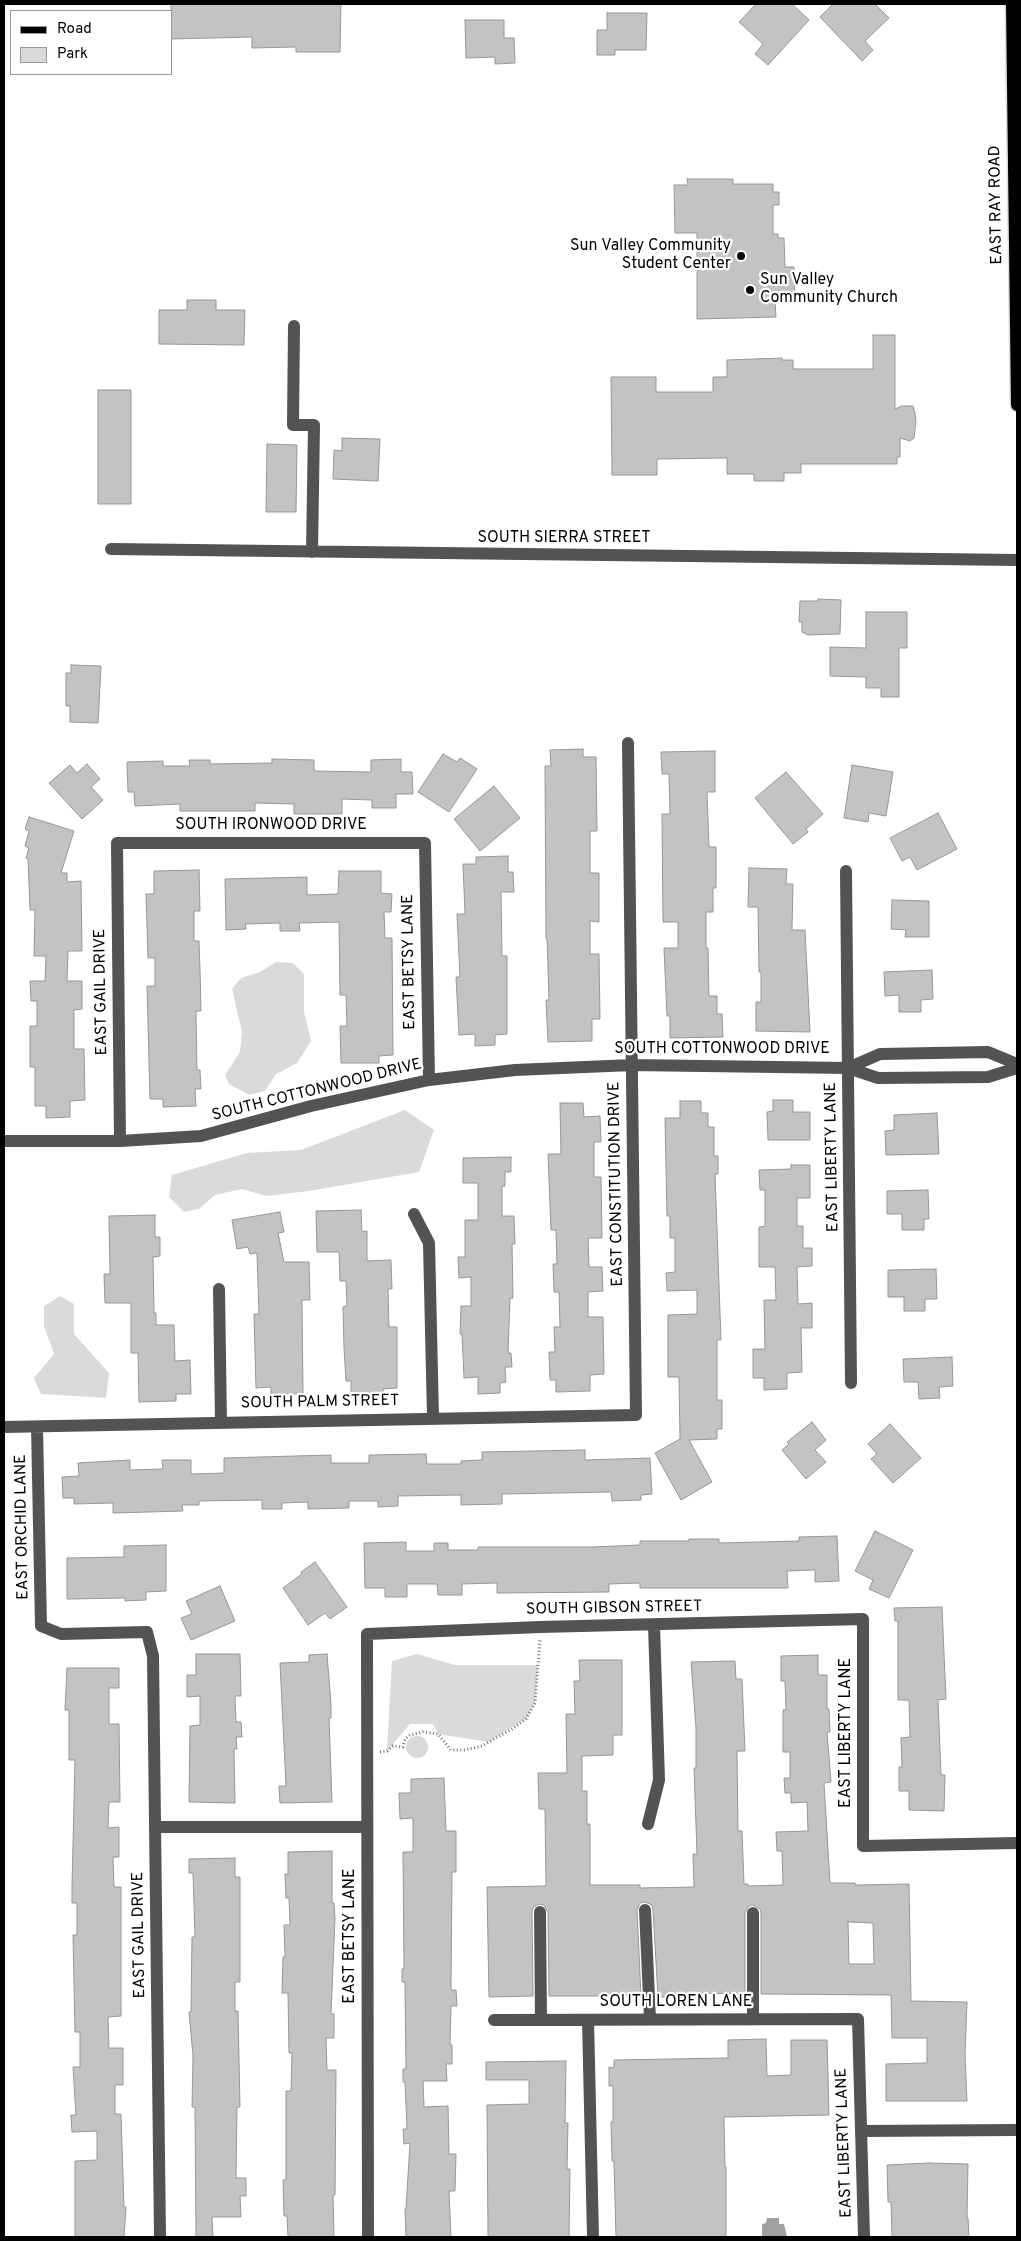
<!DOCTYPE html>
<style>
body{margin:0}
#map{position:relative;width:1021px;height:2241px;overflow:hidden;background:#fff;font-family:Overpass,sans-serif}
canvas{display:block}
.frame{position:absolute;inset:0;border:5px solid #000;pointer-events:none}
.legend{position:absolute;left:10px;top:10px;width:162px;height:65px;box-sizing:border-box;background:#fff;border:1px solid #999;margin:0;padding:6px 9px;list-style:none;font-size:15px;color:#000}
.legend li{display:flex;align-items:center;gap:10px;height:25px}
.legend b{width:25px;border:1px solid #999}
</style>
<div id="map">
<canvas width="1021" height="2241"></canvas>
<div class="frame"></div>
<ul class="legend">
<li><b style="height:6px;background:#000"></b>Road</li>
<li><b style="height:14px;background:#dadada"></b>Park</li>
</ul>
</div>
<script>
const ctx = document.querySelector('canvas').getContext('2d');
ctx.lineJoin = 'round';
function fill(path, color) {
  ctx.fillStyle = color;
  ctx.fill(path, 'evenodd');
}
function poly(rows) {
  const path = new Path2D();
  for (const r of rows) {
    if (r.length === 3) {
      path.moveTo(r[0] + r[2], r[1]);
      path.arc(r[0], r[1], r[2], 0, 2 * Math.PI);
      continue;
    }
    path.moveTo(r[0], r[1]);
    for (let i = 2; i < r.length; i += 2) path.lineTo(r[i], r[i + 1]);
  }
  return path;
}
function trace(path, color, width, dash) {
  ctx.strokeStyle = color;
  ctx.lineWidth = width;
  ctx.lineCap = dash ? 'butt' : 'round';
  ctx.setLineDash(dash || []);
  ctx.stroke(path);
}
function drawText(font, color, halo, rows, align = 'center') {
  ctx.font = font + ' Overpass,sans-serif';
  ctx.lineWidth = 4.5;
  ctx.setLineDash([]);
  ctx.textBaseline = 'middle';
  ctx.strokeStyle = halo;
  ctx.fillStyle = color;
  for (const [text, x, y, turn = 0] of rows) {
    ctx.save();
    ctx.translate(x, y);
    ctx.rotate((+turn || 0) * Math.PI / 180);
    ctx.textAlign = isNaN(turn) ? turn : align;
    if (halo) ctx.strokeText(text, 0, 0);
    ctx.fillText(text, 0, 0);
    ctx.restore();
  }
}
fill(poly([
 [276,962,293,963,304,974,304,1011,311,1041,297,1063,276,1074,265,1091,249,1095,229,1084,225,1075,240,1052,242,1032,232,989,241,978,260,972],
 [405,1110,434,1130,419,1172,309,1191,266,1196,242,1189,215,1195,199,1209,184,1212,169,1197,172,1175,247,1153,301,1150],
 [60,1296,74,1304,74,1334,109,1373,106,1398,41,1394,34,1378,54,1354,44,1326,44,1306],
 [417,1654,455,1665,538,1665,535,1703,526,1719,488,1742,438,1734,433,1724,410,1724,387,1751,392,1661],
 [417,1747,11]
]), '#dadada');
fill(poly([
 [767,2218,779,2218,779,2224,784,2224,787,2237,762,2237,762,2224,766,2223]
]), '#a1a1a1');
const building = poly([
 [171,4,341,4,340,52,296,52,296,47,252,48,252,37,171,39,171,4],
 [756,4,792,4,809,20,768,65,755,54,763,44,739,22,756,4],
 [833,4,875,4,889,18,865,41,873,50,862,61,820,17,833,4],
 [607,13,647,13,646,50,615,50,615,55,597,55,597,30,607,30,607,13],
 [465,20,504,20,504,38,514,38,515,63,495,64,495,57,466,58,465,20],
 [687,179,733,179,733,184,773,184,773,192,779,192,779,205,773,205,773,234,778,234,778,238,784,238,785,267,794,267,795,300,775,300,776,317,697,319,697,233,675,233,674,185,688,185,687,179],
 [187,300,216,300,216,310,245,310,244,345,159,344,159,310,187,310,187,300],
 [873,335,895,335,895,409,902,406,913,406,915,413,916,421,914,438,910,441,900,438,900,457,897,457,897,464,801,464,801,473,784,473,784,481,754,481,754,474,727,474,727,458,657,459,657,475,612,475,611,377,656,377,656,392,713,392,713,377,727,377,727,360,782,358,782,360,793,360,793,369,873,369,873,335],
 [98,390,131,390,131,504,98,504,98,390],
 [342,438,380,439,378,481,333,479,334,450,342,451,342,438],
 [267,444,297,445,296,512,266,512,267,444],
 [818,599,841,600,840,634,808,635,802,632,802,622,799,622,800,601,818,601,818,599],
 [866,612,907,612,907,648,899,648,899,697,881,697,881,688,866,688,866,677,830,676,830,647,866,648,866,612],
 [71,665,101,666,98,723,70,722,70,706,66,706,66,673,71,673,71,665],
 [583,749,583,757,596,757,597,831,590,831,590,873,599,873,599,922,590,921,590,954,599,954,600,1019,592,1019,592,1041,548,1042,546,1000,549,1000,547,938,546,938,545,766,551,766,550,750,583,749],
 [715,751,715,792,707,792,709,847,716,847,716,888,713,888,713,912,706,912,706,948,708,948,709,996,717,996,717,1014,722,1014,723,1037,670,1038,670,1016,667,1016,664,948,678,948,678,922,663,922,662,814,670,814,669,774,662,774,661,752,715,751],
 [443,754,457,762,460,758,477,769,449,812,418,792,443,754],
 [272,759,314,760,314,771,371,772,371,760,401,759,401,772,412,772,413,794,396,794,396,808,372,808,372,800,342,799,342,814,294,814,294,804,255,803,255,811,180,811,180,804,135,806,134,792,128,792,127,762,163,761,163,766,190,766,189,760,210,760,210,764,272,763,272,759],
 [87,764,100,779,91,787,103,800,82,819,49,783,70,765,77,773,87,764],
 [852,765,893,772,886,816,869,813,868,822,844,818,852,765],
 [786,772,823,814,806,829,808,832,793,844,755,798,786,772],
 [494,786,520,818,480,851,454,819,494,786],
 [938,813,957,849,917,870,910,857,902,861,890,838,938,813],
 [29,817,74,831,61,873,67,873,67,882,81,881,82,951,68,951,67,981,82,981,82,1009,74,1010,74,1049,84,1049,85,1100,70,1101,70,1117,46,1118,46,1106,35,1106,35,1067,30,1067,30,1026,37,1026,37,1001,31,1001,30,981,45,981,46,956,34,956,35,910,30,910,28,859,26,858,29,848,25,846,29,831,25,829,29,817],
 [508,856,508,872,513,872,514,892,501,892,502,956,507,956,507,1034,495,1035,495,1045,475,1046,475,1034,459,1035,456,977,460,977,457,914,465,914,463,864,476,864,476,857,508,856],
 [749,868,787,869,786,884,793,884,792,930,805,930,810,1032,756,1031,756,1002,761,1002,761,972,759,972,758,907,748,907,749,868],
 [199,870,200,911,194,911,194,941,199,941,200,970,201,1011,196,1011,197,1070,200,1070,201,1089,195,1089,196,1106,163,1107,163,1099,150,1099,147,986,155,986,155,958,148,958,146,894,154,894,154,871,199,870],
 [339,871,381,871,381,893,392,894,391,912,384,912,385,938,392,938,393,1055,379,1056,379,1063,341,1063,340,1026,347,1026,346,995,340,995,339,922,299,923,300,931,280,931,280,923,245,924,246,929,226,930,225,879,307,877,307,895,338,894,339,871],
 [892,900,929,901,929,937,905,937,906,930,891,929,892,900],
 [932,970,933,999,921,1000,921,1012,899,1012,899,995,885,996,884,972,932,970],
 [773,1100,793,1100,793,1112,810,1112,810,1140,768,1140,767,1112,773,1111,773,1100],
 [680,1101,701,1101,701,1113,708,1113,708,1127,714,1127,714,1156,718,1156,718,1174,715,1174,721,1340,717,1340,717,1400,722,1400,722,1429,717,1429,717,1439,689,1440,712,1482,681,1500,655,1453,680,1439,679,1377,668,1377,668,1315,697,1314,697,1290,667,1291,666,1273,675,1272,675,1238,670,1238,670,1216,667,1216,665,1118,680,1118,680,1101],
 [560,1103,583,1103,584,1117,600,1116,601,1142,594,1142,594,1177,601,1177,602,1238,588,1238,589,1267,602,1267,603,1291,588,1292,588,1317,603,1317,604,1374,590,1375,590,1391,556,1392,556,1380,550,1380,549,1352,555,1352,554,1327,560,1327,559,1292,554,1292,553,1264,557,1264,556,1230,551,1230,548,1154,561,1154,560,1103],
 [937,1113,939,1154,886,1155,885,1131,894,1130,894,1115,937,1113],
 [511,1157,511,1172,505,1172,505,1186,502,1186,502,1216,514,1216,515,1244,512,1244,513,1298,510,1298,508,1353,511,1353,512,1367,505,1367,506,1382,500,1383,500,1393,478,1394,478,1377,464,1378,462,1334,460,1334,461,1306,471,1306,471,1277,459,1278,458,1257,465,1257,465,1220,478,1220,478,1183,463,1183,463,1158,511,1157],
 [791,1165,810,1165,810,1198,797,1198,797,1226,803,1226,803,1248,812,1248,812,1266,797,1267,798,1304,812,1303,812,1328,801,1328,802,1372,787,1373,787,1389,764,1390,764,1378,753,1378,753,1349,765,1349,764,1300,776,1300,775,1267,759,1267,759,1227,765,1226,765,1190,760,1190,759,1170,791,1169,791,1165],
 [928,1190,929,1219,924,1219,924,1230,902,1230,902,1214,887,1214,887,1191,928,1190],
 [361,1210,362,1232,367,1231,367,1261,391,1260,392,1289,388,1289,389,1327,397,1327,397,1388,383,1389,384,1396,351,1397,351,1381,346,1381,344,1348,343,1307,347,1306,346,1281,340,1281,339,1252,317,1252,316,1211,361,1210],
 [280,1212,284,1232,278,1233,284,1262,309,1262,310,1300,302,1300,303,1394,271,1394,271,1387,256,1388,254,1314,259,1314,257,1253,250,1254,248,1247,237,1249,232,1220,280,1212],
 [155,1215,155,1237,160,1237,160,1256,153,1257,154,1313,156,1313,156,1325,174,1325,175,1361,190,1360,191,1394,176,1394,176,1401,139,1402,138,1353,131,1353,131,1303,105,1303,104,1274,110,1274,109,1216,155,1215],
 [936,1269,937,1299,925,1299,925,1311,904,1311,904,1297,888,1297,888,1270,936,1269],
 [952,1357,953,1386,939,1387,940,1398,919,1399,918,1382,904,1382,903,1359,952,1357],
 [812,1422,826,1440,815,1450,826,1462,806,1479,782,1450,789,1444,787,1442,812,1422],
 [890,1424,921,1458,893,1483,871,1459,877,1454,868,1444,890,1424],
 [585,1450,585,1460,650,1458,652,1494,641,1495,641,1500,612,1501,611,1492,502,1494,502,1504,461,1505,461,1495,398,1496,398,1506,378,1507,378,1501,349,1501,349,1508,308,1509,308,1502,282,1503,282,1509,262,1509,262,1500,199,1501,199,1505,182,1505,183,1511,113,1513,113,1503,74,1504,74,1498,63,1498,62,1477,79,1476,78,1463,130,1460,130,1470,163,1469,162,1460,191,1460,191,1474,224,1473,224,1458,331,1455,331,1463,369,1463,369,1455,426,1454,427,1464,461,1464,461,1461,482,1460,482,1452,585,1450],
 [875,1531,913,1550,889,1598,869,1589,873,1580,855,1571,875,1531],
 [837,1536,839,1581,815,1582,815,1570,787,1571,788,1588,640,1588,640,1583,609,1584,609,1592,497,1593,497,1583,462,1584,462,1595,438,1595,437,1584,407,1584,407,1597,385,1597,385,1588,365,1588,364,1543,406,1542,406,1551,434,1551,434,1543,448,1543,448,1550,478,1550,478,1547,591,1547,640,1545,640,1541,689,1541,689,1539,719,1539,719,1543,799,1541,799,1537,837,1536],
 [166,1545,166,1591,146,1592,146,1600,125,1601,125,1598,67,1599,67,1558,124,1557,124,1546,166,1545],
 [315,1562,347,1607,330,1619,325,1613,308,1625,283,1588,302,1574,301,1572,315,1562],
 [220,1586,235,1621,191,1640,181,1618,192,1614,186,1601,220,1586],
 [942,1607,946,1699,938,1700,941,1775,945,1775,944,1811,909,1810,909,1791,899,1791,899,1767,902,1767,901,1738,910,1737,909,1700,898,1700,898,1621,895,1621,894,1608,942,1607],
 [196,1654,240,1654,241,1696,235,1696,236,1722,241,1722,242,1737,236,1737,237,1749,234,1749,235,1803,189,1802,190,1726,200,1725,200,1696,187,1697,187,1675,196,1675,196,1654],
 [327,1654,331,1704,331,1718,329,1718,332,1802,280,1803,279,1786,286,1786,280,1663,309,1662,309,1655,327,1654],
 [818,1655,818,1675,827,1675,827,1709,829,1709,830,1732,827,1732,831,1782,824,1783,830,1883,855,1883,855,1885,909,1884,911,2001,967,2002,965,2054,967,2101,886,2101,886,2064,927,2063,927,2038,892,2038,891,1995,761,1994,761,1913,760,1909,753,1905,749,1906,745,1913,745,1994,696,1993,696,1997,658,1997,653,1910,652,1905,645,1902,640,1903,637,1910,641,1996,549,1996,548,1912,544,1905,539,1904,533,1908,532,1912,533,1996,489,1997,487,1887,546,1886,545,1809,539,1809,538,1773,567,1773,566,1714,575,1714,574,1681,580,1681,579,1660,622,1660,622,1735,613,1735,613,1755,582,1756,582,1791,587,1791,587,1824,590,1824,590,1885,640,1885,640,1888,694,1887,693,1854,697,1854,694,1768,696,1768,696,1728,691,1662,735,1661,736,1679,742,1679,745,1751,737,1751,738,1831,742,1831,744,1884,748,1884,748,1886,783,1885,782,1851,777,1851,776,1832,808,1831,807,1802,791,1803,791,1793,785,1793,784,1778,790,1778,790,1752,783,1752,783,1710,786,1710,785,1681,781,1681,781,1656,818,1655],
 [848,1922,873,1923,874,1964,849,1964,848,1922],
 [67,1668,119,1668,119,1688,109,1688,109,1724,119,1724,120,1802,109,1802,108,1828,119,1827,119,1857,113,1857,114,1887,121,1887,121,2016,108,2017,109,2048,123,2048,123,2085,115,2085,115,2114,121,2114,124,2207,126,2207,124,2237,75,2237,75,2161,97,2160,97,2131,72,2132,71,2115,76,2115,73,2067,80,2067,80,2032,75,2032,73,1935,77,1935,77,1903,72,1903,72,1887,75,1760,69,1760,69,1710,65,1710,67,1668],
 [444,1778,446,1831,456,1831,456,1872,452,1872,451,1990,456,1990,457,2006,451,2006,450,2045,452,2045,452,2064,446,2064,447,2081,423,2081,424,2107,448,2106,449,2154,456,2154,455,2191,449,2191,451,2237,406,2237,405,2209,406,2209,410,2143,404,2144,403,2129,407,2129,405,2082,403,2082,403,2069,406,2069,405,1982,402,1982,402,1969,404,1969,403,1852,413,1852,413,1818,400,1819,399,1793,411,1793,411,1779,444,1778],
 [332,1851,332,1903,334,1903,335,1918,331,2014,334,2014,334,2038,326,2038,327,2070,336,2070,335,2195,333,2195,334,2237,288,2237,287,2216,284,2216,283,2180,286,2180,286,2091,291,2091,292,2053,289,2053,288,1993,282,1993,283,1957,285,1957,284,1925,290,1925,289,1898,286,1898,285,1874,288,1874,288,1852,332,1851],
 [235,1858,235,1877,240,1877,240,1982,235,1982,235,2011,238,2011,240,2107,237,2107,236,2178,246,2178,246,2196,240,2196,241,2217,212,2217,213,2237,196,2237,195,2107,192,2107,193,2056,189,2012,191,2012,192,1937,195,1937,193,1873,189,1873,189,1859,235,1858],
 [766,2039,767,2076,791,2075,791,2040,827,2040,829,2115,724,2117,725,2167,726,2167,726,2237,616,2237,614,2161,612,2161,611,2122,613,2122,613,2086,609,2086,609,2067,614,2068,614,2060,728,2058,728,2040,766,2039],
 [566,2061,565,2123,568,2123,567,2169,570,2169,569,2237,488,2237,487,2105,529,2104,529,2080,486,2080,486,2062,566,2061],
 [929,2163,968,2164,967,2218,968,2218,969,2237,892,2237,891,2202,888,2202,887,2165,929,2163]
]);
fill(building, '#c3c3c3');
trace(building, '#979797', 1);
const major = poly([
 [1012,4,1017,405]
]);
trace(major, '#dbdbdb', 15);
trace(poly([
 [380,1752,387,1751,393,1746,403,1747,405,1739,410,1735,423,1732,438,1734,451,1750,464,1750,482,1746,512,1729,526,1719,535,1703,540,1639]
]), '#757575', 3, [1, 2.5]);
trace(poly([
 [294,326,293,425,314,425,312,552],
 [111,549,1017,560],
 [846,871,851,1383],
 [848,1068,880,1054,988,1052,1017,1064],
 [4,1141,120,1141,201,1136,311,1106,429,1080,515,1070,632,1065,848,1068,878,1078,988,1077,1017,1068],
 [120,1141,117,843,425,843,429,1080],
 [414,1214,429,1243,433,1417],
 [219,1289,221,1422],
 [4,1427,636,1415,628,743],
 [37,1427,41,1626,61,1634,147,1632,153,1656,160,2237],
 [648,1824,659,1780,654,1625],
 [155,1827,367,1827],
 [645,1910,650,2019],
 [540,1912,541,2020],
 [753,1913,753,2019],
 [494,2020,858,2019,864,2237],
 [588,2020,593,2237],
 [861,2131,1017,2130],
 [368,2237,367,1634,540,1627,863,1619,863,1846,1017,1843]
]), '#535353', 12);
trace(major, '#000', 12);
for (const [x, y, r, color] of [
 [741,256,5,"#000"],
 [750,290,5,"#000"]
]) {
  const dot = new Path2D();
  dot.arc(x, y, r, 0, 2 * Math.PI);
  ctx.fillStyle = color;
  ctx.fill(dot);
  trace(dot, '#fff', 2);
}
drawText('16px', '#000', '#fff', [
 ["EAST RAY ROAD",997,205,-91],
 ["SOUTH SIERRA STREET",564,539],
 ["SOUTH IRONWOOD DRIVE",271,826],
 ["EAST BETSY LANE",410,962,-91],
 ["EAST GAIL DRIVE",102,992,-91],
 ["SOUTH COTTONWOOD DRIVE",722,1050],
 ["SOUTH COTTONWOOD DRIVE",317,1091,-14],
 ["EAST LIBERTY LANE",833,1157,-91],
 ["EAST CONSTITUTION DRIVE",617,1184,-91],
 ["SOUTH PALM STREET",320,1403,-1],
 ["EAST ORCHID LANE",23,1527,-91],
 ["SOUTH GIBSON STREET",614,1609,-1],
 ["EAST LIBERTY LANE",847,1733,-90],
 ["EAST GAIL DRIVE",140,1935,-91],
 ["EAST BETSY LANE",351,1936,-90],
 ["SOUTH LOREN LANE",676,2003],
 ["EAST LIBERTY LANE",845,2143,-92]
]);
drawText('16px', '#000', '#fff', [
 ["Sun Valley Community",731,247],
 ["Student Center",731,265],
 ["Sun Valley",760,281,"left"],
 ["Community Church",760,299,"left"]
], 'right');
</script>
